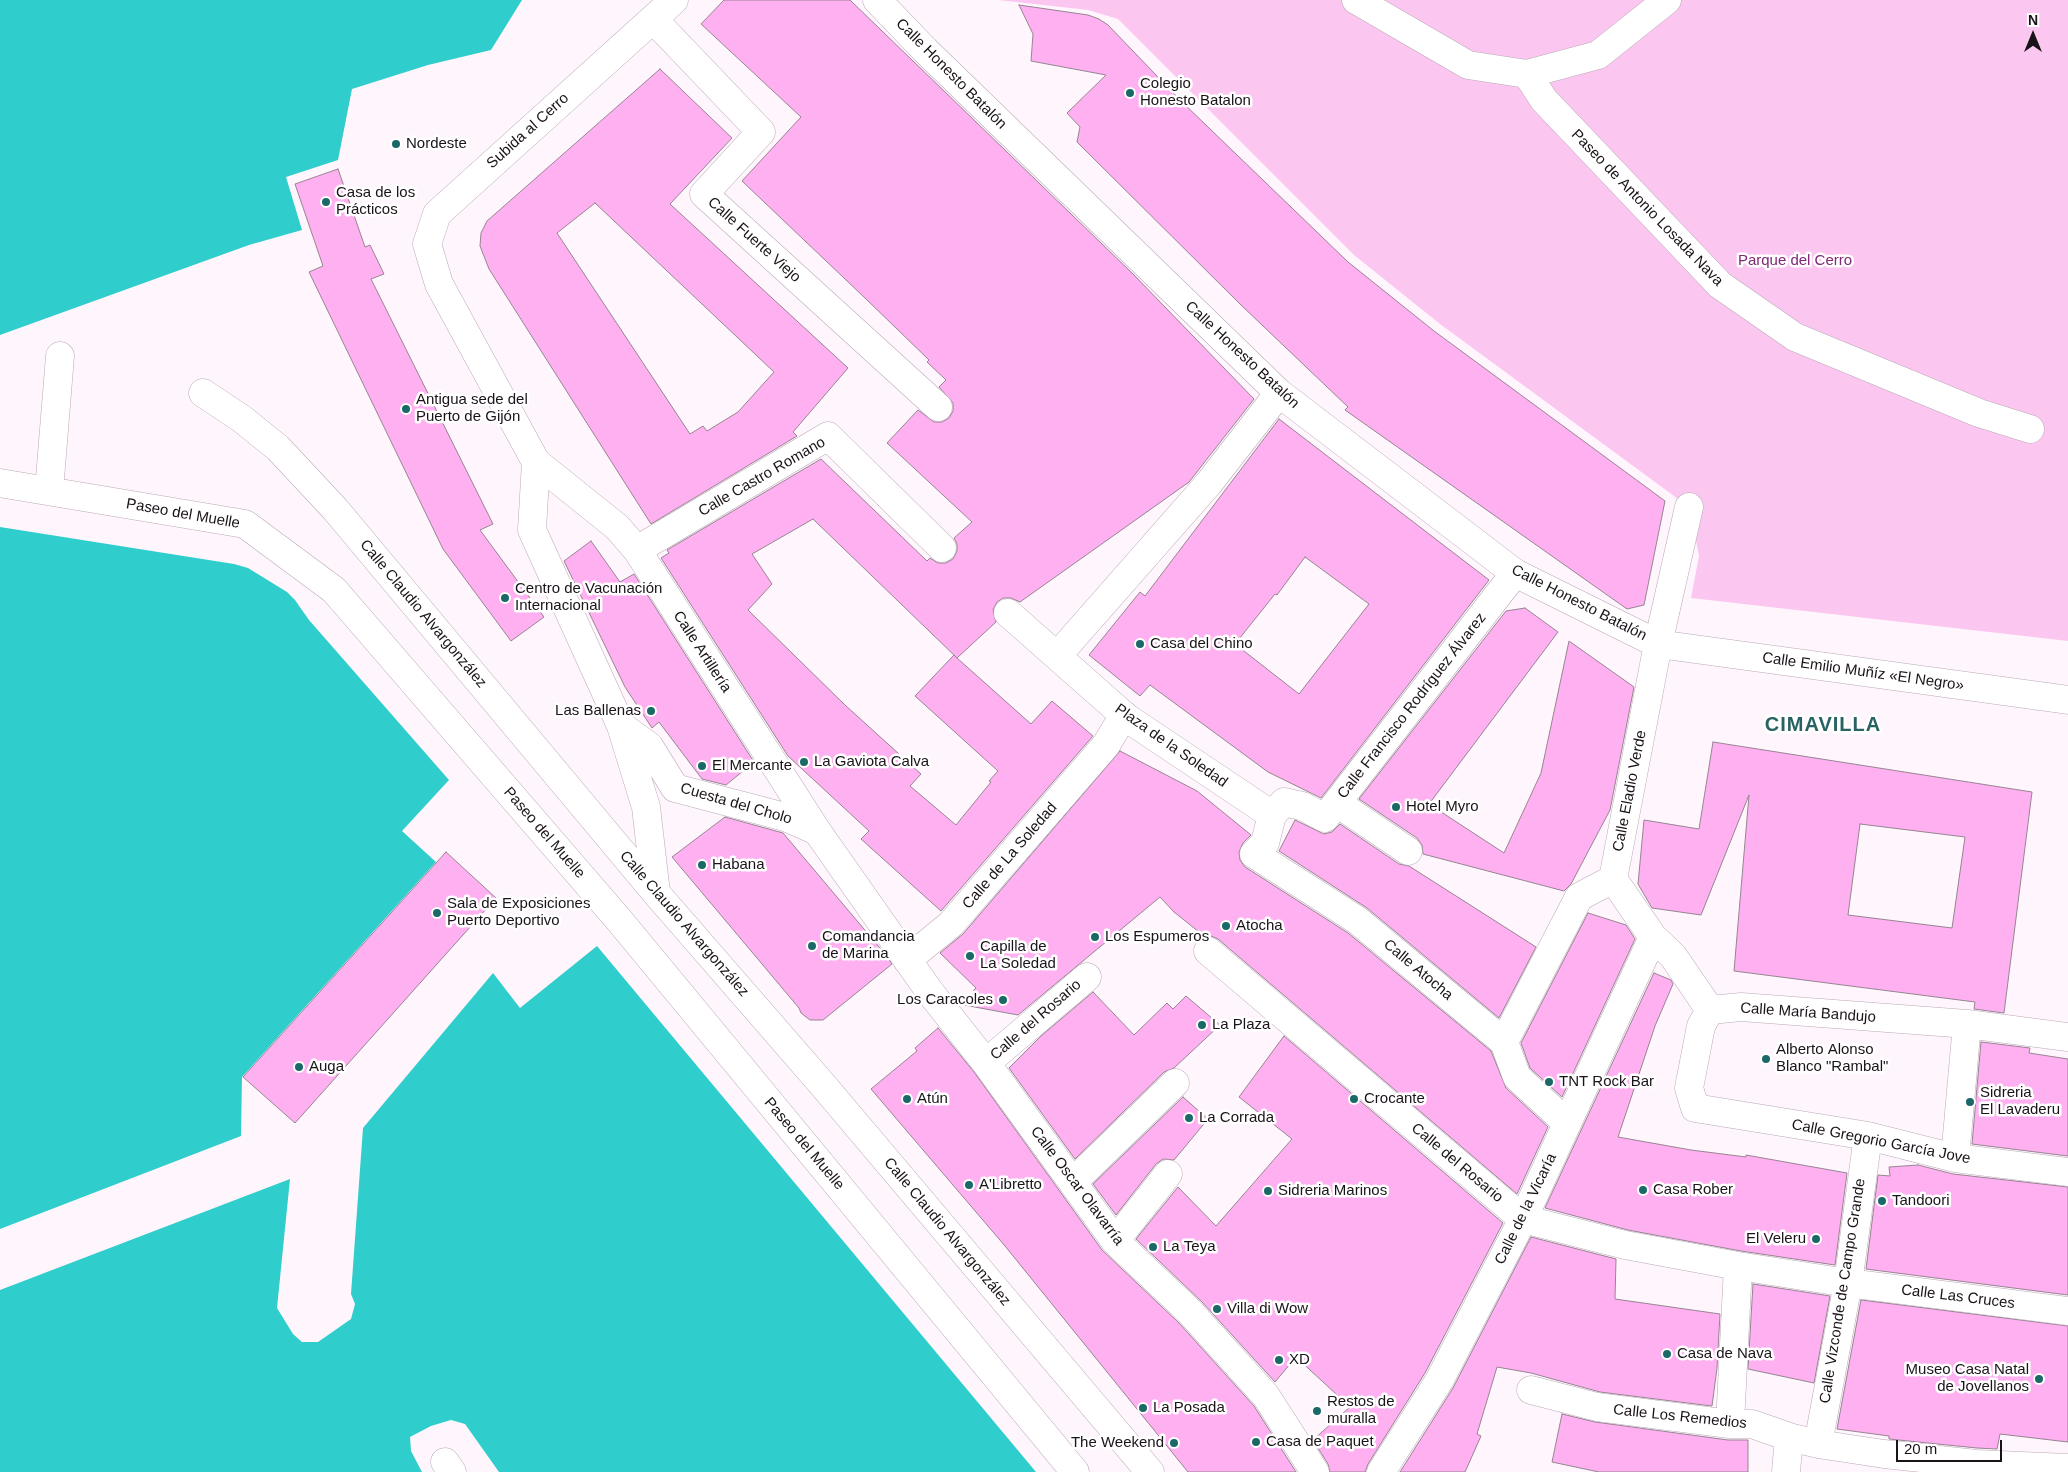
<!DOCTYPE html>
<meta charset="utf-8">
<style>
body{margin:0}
#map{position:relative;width:2068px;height:1472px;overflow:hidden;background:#fef6fc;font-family:Arial,sans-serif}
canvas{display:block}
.north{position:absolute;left:2008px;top:10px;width:50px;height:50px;-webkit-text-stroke:4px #fff;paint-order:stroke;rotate:0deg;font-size:14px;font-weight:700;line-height:20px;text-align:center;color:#1a1319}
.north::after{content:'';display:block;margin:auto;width:18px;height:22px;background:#1a1319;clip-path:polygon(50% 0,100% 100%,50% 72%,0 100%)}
.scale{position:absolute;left:1896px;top:1440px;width:106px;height:22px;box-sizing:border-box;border:2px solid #1a1319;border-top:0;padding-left:6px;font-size:15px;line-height:18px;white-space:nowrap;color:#1a1319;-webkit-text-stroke:4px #fff;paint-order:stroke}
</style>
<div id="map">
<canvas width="2068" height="1472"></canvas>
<div class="north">N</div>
<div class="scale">20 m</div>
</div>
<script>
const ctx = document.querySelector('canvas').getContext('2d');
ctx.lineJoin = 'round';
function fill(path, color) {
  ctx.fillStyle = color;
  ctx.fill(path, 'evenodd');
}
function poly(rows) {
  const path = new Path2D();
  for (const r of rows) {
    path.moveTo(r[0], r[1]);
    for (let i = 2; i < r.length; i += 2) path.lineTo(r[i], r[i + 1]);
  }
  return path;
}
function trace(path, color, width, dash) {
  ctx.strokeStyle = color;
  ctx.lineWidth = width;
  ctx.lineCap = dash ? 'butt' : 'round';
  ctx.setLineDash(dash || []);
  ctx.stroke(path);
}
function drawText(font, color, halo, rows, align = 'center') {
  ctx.font = font + ' Arial,sans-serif';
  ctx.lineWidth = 5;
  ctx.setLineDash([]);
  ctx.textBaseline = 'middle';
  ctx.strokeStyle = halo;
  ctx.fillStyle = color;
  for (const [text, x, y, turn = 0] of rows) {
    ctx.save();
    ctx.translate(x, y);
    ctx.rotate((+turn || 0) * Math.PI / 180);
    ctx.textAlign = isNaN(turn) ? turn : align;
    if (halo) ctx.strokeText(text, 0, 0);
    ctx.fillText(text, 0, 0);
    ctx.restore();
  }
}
fill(poly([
 [998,0,2068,0,2068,641,1691,598,1699,556,1689,507,1440,324,1354,255,1118,19,1088,10]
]), '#fbc7f1');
fill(poly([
 [0,0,522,0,491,50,428,65,352,89,338,160,286,177,302,230,249,245,0,335],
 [0,527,234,564,248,568,287,592,295,600,309,620,449,780,402,831,436,862,242,1077,241,1136,0,1229],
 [597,946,1036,1472,499,1472,465,1424,451,1420,431,1426,410,1437,411,1451,422,1472,0,1472,0,1290,290,1179,277,1308,293,1334,302,1342,318,1342,351,1319,355,1304,351,1294,363,1128,493,973,520,1008]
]), '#30cdcd');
const building = poly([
 [724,0,850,0,1133,274,1254,399,1189,482,1020,602,1011,598,1003,598,997,602,993,610,996,622,957,658,1031,724,1052,701,1093,736,941,911,861,839,869,831,788,756,661,558,669,553,667,550,821,459,927,561,930,558,938,563,946,563,953,559,957,551,957,544,954,538,972,522,887,443,918,410,934,422,942,422,949,418,953,411,953,403,939,387,946,380,927,362,929,360,866,299,742,181,801,117,701,24,724,0],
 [813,519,957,658,954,655,915,696,998,771,989,781,991,782,956,825,910,786,921,774,845,705,748,610,772,584,752,554,813,519],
 [1019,5,1088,15,1099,19,1108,25,1181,101,1348,262,1434,331,1665,501,1644,605,1627,609,1345,410,1348,407,1241,305,1077,142,1080,127,1067,113,1106,75,1031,61,1033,34,1019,5],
 [660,69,732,138,670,204,848,368,793,432,797,436,651,524,489,269,480,246,481,233,487,221,660,69],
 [595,203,774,372,738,412,707,431,703,426,690,434,557,233,595,203],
 [338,169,365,247,370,245,384,274,371,279,493,524,480,530,544,617,511,641,443,549,309,272,323,266,295,184,338,169],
 [1279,419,1489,580,1321,798,1268,772,1150,685,1140,696,1089,655,1140,592,1145,596,1279,419],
 [1305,557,1369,604,1299,694,1235,644,1275,594,1277,595,1305,557],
 [591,541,620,582,634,574,754,762,726,785,702,779,659,722,652,728,625,687,564,561,591,541],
 [1525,608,1558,632,1429,804,1504,853,1541,773,1569,641,1634,687,1610,810,1571,884,1564,891,1423,854,1422,845,1417,838,1359,799,1506,611,1525,608],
 [1713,742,2032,792,2004,1013,1974,1009,1975,1002,1734,971,1749,795,1701,915,1652,908,1638,884,1644,820,1699,829,1713,742],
 [1860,824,1965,837,1952,928,1848,915,1860,824],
 [1120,751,1197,791,1251,835,1243,843,1239,852,1240,860,1245,867,1348,933,1491,1051,1506,1088,1548,1127,1517,1194,1218,939,1211,936,1204,936,1174,912,1160,897,1018,1015,964,1005,976,994,973,991,976,988,940,953,963,934,1120,751],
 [725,817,783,833,880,948,892,964,823,1020,810,1020,801,1013,799,1008,672,857,725,817],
 [1295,820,1324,834,1332,832,1340,824,1399,864,1409,866,1536,947,1499,1018,1367,908,1279,851,1295,820],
 [446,852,496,898,295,1123,243,1077,446,852],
 [1588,913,1626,925,1635,939,1562,1097,1530,1068,1521,1043,1588,913],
 [1654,973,1671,980,1673,984,1655,1026,1618,1137,1691,1150,1746,1157,1746,1155,1847,1173,1835,1265,1741,1251,1628,1230,1545,1208,1654,973],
 [1093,992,1134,1035,1167,1003,1173,1009,1186,996,1220,1025,1174,1068,1164,1072,1075,1159,1009,1068,1041,1036,1093,992],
 [938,1028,974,1072,1102,1250,1179,1323,1254,1406,1296,1472,1188,1472,1005,1246,871,1089,917,1051,915,1048,938,1028],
 [1284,1036,1503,1223,1425,1373,1368,1464,1365,1472,1330,1472,1328,1464,1313,1440,1350,1407,1296,1357,1275,1382,1202,1302,1136,1239,1178,1187,1216,1226,1292,1139,1239,1097,1284,1036],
 [1981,1042,2030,1048,2029,1053,2068,1059,2068,1156,1972,1144,1981,1042],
 [1183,1097,1208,1119,1174,1160,1163,1159,1156,1164,1116,1215,1093,1184,1183,1097],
 [1918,1165,1953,1174,2068,1187,2068,1295,1866,1269,1878,1175,1890,1176,1889,1167,1918,1165],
 [1531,1237,1616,1259,1615,1299,1720,1314,1717,1368,1712,1406,1600,1392,1531,1373,1497,1367,1477,1434,1481,1436,1465,1472,1400,1472,1453,1388,1531,1237],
 [1753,1284,1830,1296,1814,1383,1748,1369,1753,1284],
 [1861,1300,2068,1326,2068,1442,2000,1434,1997,1449,1977,1448,1889,1439,1889,1436,1837,1429,1861,1300],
 [1562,1414,1595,1422,1728,1440,1748,1440,1748,1472,1599,1472,1552,1462,1562,1414]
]);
fill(building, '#ffb0f1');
trace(building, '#968492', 1);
const street = poly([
 [674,0,437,214,427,244,439,284,536,462,617,527,637,550,817,831,930,992,986,1063,1115,1241,1190,1312,1266,1396,1315,1472],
 [877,0,925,50,1279,393,1515,573,1658,644,2068,700],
 [1356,0,1468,65,1527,74,1598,55,1667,0],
 [653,19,761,132,704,194,938,407],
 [1527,74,1544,100,1720,285,1795,337,1979,413,2030,429],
 [203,393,242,419,278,448,335,509,656,893,822,1084,1150,1472],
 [536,462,532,530,621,726,646,807,656,893],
 [0,483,245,524,334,590,619,920,1075,1472],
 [49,491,60,356],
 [637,550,828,436,942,548],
 [1008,613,1127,718,1272,815,1265,843,1254,854,1357,920,1504,1042,1517,1077,1567,1123],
 [1057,656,1209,483,1279,393],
 [621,726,649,746,675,788,785,817,817,831],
 [1337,803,1408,851],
 [1272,815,1284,802,1302,806,1325,818,1515,573],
 [1613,879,1658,644,1689,507],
 [1613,879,1653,937,1673,956,1710,1010],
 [1208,951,1523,1219,1625,1245,1738,1266,1848,1283,2068,1311],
 [907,960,951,924,1106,745,1124,715],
 [1710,1010,1701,1026,1689,1088,1695,1108,1868,1136,1955,1158,2068,1172],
 [1710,1010,1741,1007,1967,1024,2068,1037],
 [1504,1042,1579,897,1613,879],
 [986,1063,1087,977],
 [1955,1158,1967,1024],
 [1073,1182,1175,1083],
 [1115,1241,1168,1174],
 [1531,1390,1597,1407,1730,1424,1752,1424,1789,1437,1818,1444,1884,1454,1976,1464,2068,1468],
 [1730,1424,1738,1266],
 [1818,1444,1848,1283,1868,1136],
 [445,1462,452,1472],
 [1381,1472,1439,1381,1523,1219,1653,937],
 [1786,1472,1789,1437]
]);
trace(street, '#bba8b7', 29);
trace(street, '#fff', 28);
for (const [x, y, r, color] of [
 [1130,93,5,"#1a6868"],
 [396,144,5,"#1a6868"],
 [326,202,5,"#1a6868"],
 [406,409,5,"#1a6868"],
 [505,598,5,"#1a6868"],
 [1140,644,5,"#1a6868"],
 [651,711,5,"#1a6868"],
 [804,762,5,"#1a6868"],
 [702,766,5,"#1a6868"],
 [1396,807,5,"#1a6868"],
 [702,865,5,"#1a6868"],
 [437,913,5,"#1a6868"],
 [1226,926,5,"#1a6868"],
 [1095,937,5,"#1a6868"],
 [812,946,5,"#1a6868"],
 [970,956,5,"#1a6868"],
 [1003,1000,5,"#1a6868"],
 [1202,1025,5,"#1a6868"],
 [1766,1059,5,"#1a6868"],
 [299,1067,5,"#1a6868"],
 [1549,1082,5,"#1a6868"],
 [907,1099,5,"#1a6868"],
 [1354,1099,5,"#1a6868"],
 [1970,1102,5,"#1a6868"],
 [1189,1118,5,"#1a6868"],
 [969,1185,5,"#1a6868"],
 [1643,1190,5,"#1a6868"],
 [1268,1191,5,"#1a6868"],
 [1882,1201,5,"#1a6868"],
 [1816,1239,5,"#1a6868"],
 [1153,1247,5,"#1a6868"],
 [1217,1309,5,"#1a6868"],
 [1667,1354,5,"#1a6868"],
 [1279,1360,5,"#1a6868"],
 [2039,1379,5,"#1a6868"],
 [1143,1408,5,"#1a6868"],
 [1317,1411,5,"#1a6868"],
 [1256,1442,5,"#1a6868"],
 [1174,1443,5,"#1a6868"]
]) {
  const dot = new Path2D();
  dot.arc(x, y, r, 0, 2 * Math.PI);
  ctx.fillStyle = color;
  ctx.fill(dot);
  trace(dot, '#fff', 2);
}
drawText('15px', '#1a1319', '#fff', [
 ["Calle Honesto Batalón",951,74,45],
 ["Subida al Cerro",528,131,-42],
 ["Paseo de Antonio Losada Nava",1647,208,46],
 ["Calle Fuerte Viejo",754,240,42],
 ["Calle Honesto Batalón",1242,355,43],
 ["Calle Castro Romano",762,477,-30],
 ["Paseo del Muelle",183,514,10],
 ["Calle Honesto Batalón",1579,603,27],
 ["Calle Claudio Alvargonzález",423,614,50],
 ["Calle Artillería",702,652,57],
 ["Calle Emilio Muñíz «El Negro»",1863,672,8],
 ["Calle Francisco Rodríguez Álvarez",1412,706,-52],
 ["Plaza de la Soledad",1171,746,35],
 ["Calle Eladio Verde",1630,791,-79],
 ["Cuesta del Cholo",736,804,16],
 ["Paseo del Muelle",544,833,49],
 ["Calle de La Soledad",1010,856,-49],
 ["Calle Claudio Alvargonzález",684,924,49],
 ["Calle Atocha",1418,970,40],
 ["Calle María Bandujo",1808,1013,4],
 ["Calle del Rosario",1036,1020,-41],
 ["Calle Gregorio García Jove",1881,1142,11],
 ["Paseo del Muelle",804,1144,50],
 ["Calle del Rosario",1457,1163,40],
 ["Calle Oscar Olavarría",1077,1186,53],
 ["Calle de la Vicaría",1526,1209,-64],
 ["Calle Claudio Alvargonzález",947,1232,50],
 ["Calle Vizconde de Campo Grande",1843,1291,-81],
 ["Calle Las Cruces",1958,1297,7],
 ["Calle Los Remedios",1680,1417,6]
]);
drawText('15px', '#1a1319', '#fff', [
 ["Colegio",1140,84],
 ["Honesto Batalon",1140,101],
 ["Nordeste",406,144],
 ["Casa de los",336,193],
 ["Prácticos",336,210],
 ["Antigua sede del",416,400],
 ["Puerto de Gijón",416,417],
 ["Centro de Vacunación",515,589],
 ["Internacional",515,606],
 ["Casa del Chino",1150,644],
 ["Las Ballenas",641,711,"right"],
 ["La Gaviota Calva",814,762],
 ["El Mercante",712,766],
 ["Hotel Myro",1406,807],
 ["Habana",712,865],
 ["Sala de Exposiciones",447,904],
 ["Puerto Deportivo",447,921],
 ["Atocha",1236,926],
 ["Comandancia",822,937],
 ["de Marina",822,954],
 ["Los Espumeros",1105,937],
 ["Capilla de",980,947],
 ["La Soledad",980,964],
 ["Los Caracoles",993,1000,"right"],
 ["La Plaza",1212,1025],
 ["Alberto Alonso",1776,1050],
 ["Blanco \"Rambal\"",1776,1067],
 ["Auga",309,1067],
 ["TNT Rock Bar",1559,1082],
 ["Sidreria",1980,1093],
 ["El Lavaderu",1980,1110],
 ["Atún",917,1099],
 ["Crocante",1364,1099],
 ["La Corrada",1199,1118],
 ["A'Libretto",979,1185],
 ["Casa Rober",1653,1190],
 ["Sidreria Marinos",1278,1191],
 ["Tandoori",1892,1201],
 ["El Veleru",1806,1239,"right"],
 ["La Teya",1163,1247],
 ["Villa di Wow",1227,1309],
 ["Casa de Nava",1677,1354],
 ["XD",1289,1360],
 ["Museo Casa Natal",2029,1370,"right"],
 ["de Jovellanos",2029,1387,"right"],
 ["Restos de",1327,1402],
 ["muralla",1327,1419],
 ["La Posada",1153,1408],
 ["Casa de Paquet",1266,1442],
 ["The Weekend",1164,1443,"right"]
], 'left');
drawText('15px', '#812876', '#fff', [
 ["Parque del Cerro",1795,261]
]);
ctx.letterSpacing = '1px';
drawText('bold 20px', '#286262', '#fff', [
 ["CIMAVILLA",1823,725]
]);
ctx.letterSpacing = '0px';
</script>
